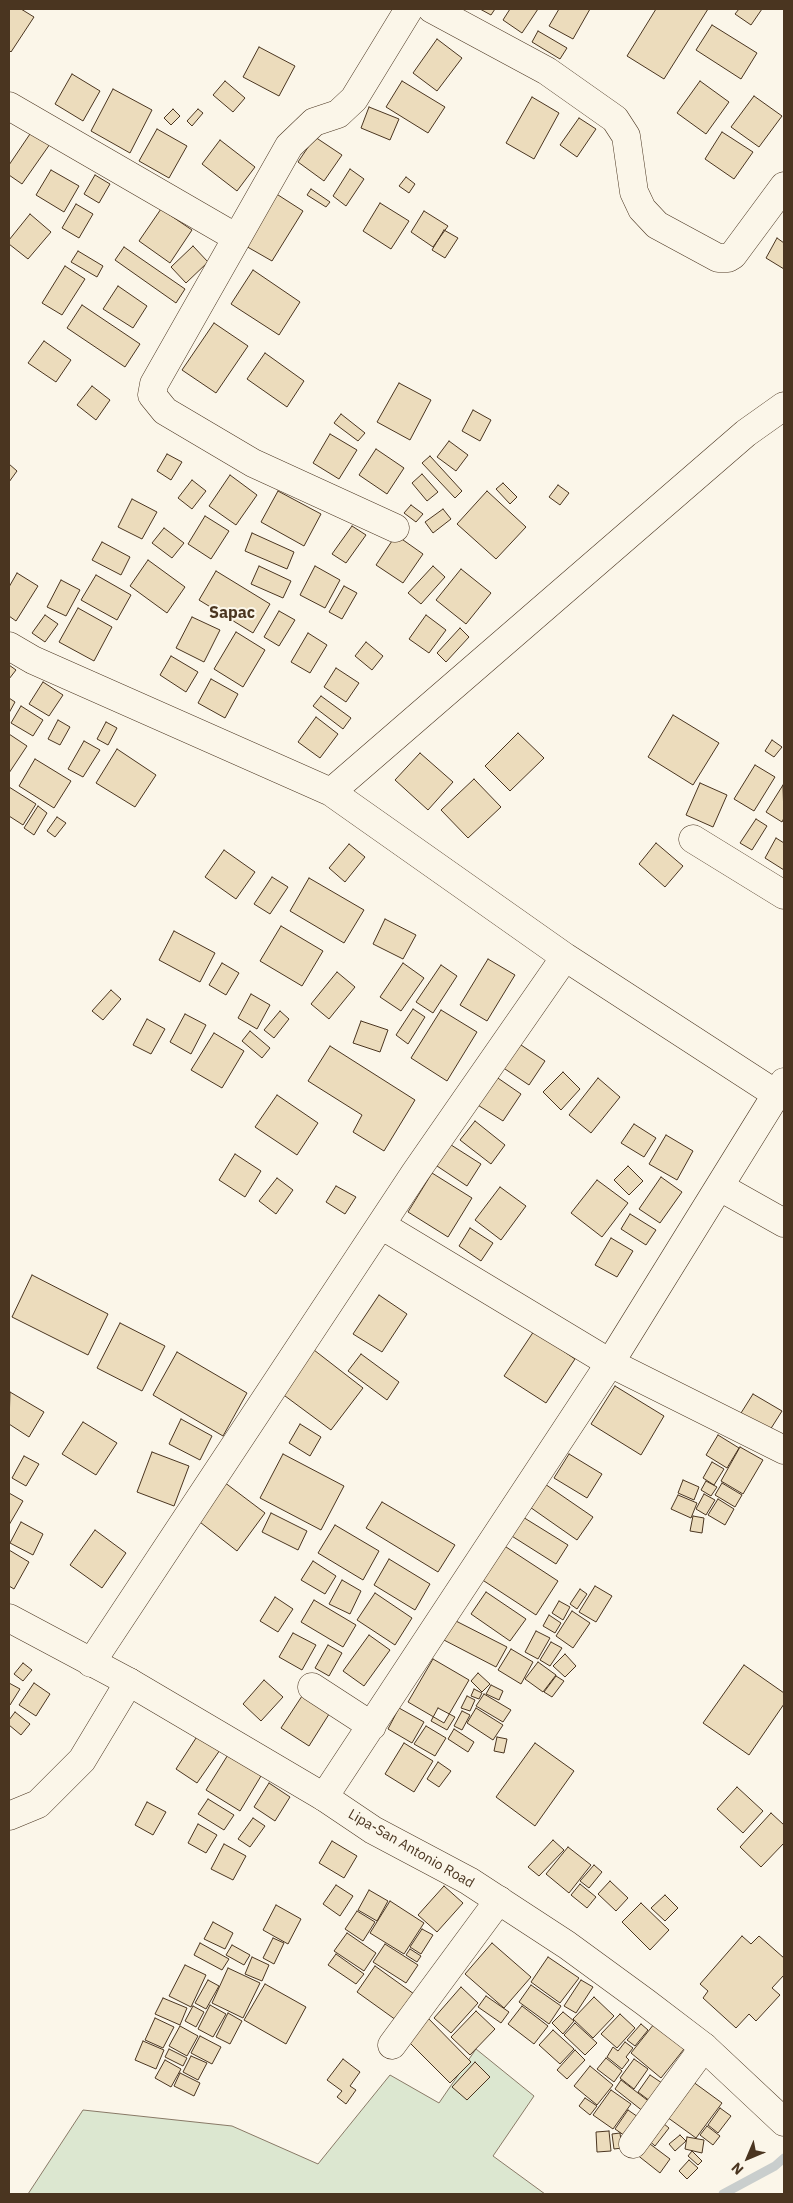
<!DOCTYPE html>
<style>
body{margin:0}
#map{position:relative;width:793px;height:2203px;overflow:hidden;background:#fbf6e9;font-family:"IBM Plex Sans",sans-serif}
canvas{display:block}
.frame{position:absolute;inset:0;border:10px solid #4a3520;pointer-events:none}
.north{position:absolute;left:723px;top:2133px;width:50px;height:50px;-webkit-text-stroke:4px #fbf6e9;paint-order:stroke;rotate:225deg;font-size:14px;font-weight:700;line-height:20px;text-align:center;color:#4a3520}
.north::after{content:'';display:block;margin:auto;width:18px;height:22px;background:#4a3520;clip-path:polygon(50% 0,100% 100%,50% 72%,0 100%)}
</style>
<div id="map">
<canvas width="793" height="2203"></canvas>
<div class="frame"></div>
<div class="north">N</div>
</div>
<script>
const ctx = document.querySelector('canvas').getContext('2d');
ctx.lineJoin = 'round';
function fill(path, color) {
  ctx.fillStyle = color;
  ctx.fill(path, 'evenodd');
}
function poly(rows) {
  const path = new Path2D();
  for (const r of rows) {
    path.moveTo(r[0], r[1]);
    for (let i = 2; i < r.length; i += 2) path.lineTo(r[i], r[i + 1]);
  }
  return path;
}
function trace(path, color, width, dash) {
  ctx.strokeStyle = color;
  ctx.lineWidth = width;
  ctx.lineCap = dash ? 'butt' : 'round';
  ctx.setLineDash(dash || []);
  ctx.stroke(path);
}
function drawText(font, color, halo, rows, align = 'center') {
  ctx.font = font + ' "IBM Plex Sans",sans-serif';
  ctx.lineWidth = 4;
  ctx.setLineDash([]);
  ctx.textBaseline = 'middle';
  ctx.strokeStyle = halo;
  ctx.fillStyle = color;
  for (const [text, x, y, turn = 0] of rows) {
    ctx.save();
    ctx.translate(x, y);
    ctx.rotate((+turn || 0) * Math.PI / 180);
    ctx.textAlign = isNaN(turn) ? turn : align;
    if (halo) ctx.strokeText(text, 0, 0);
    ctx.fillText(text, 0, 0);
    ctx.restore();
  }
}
const green = poly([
 [476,2049,534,2096,493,2156,545,2194,28,2194,83,2110,232,2126,318,2164,390,2075,439,2103,476,2049]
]);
fill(green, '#dce7d0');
trace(green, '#887966', 1);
trace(poly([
 [723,2194,775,2166,784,2158]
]), '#c9cecd', 9);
const building = poly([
 [9,9,21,9,34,17,11,52,9,50,9,9],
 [480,9,495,9,491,15,480,9],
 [510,9,538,9,522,33,503,20,510,9],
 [559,9,590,9,573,39,549,26,559,9],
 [656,9,708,9,664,79,627,56,656,9],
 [739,9,762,9,751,25,735,14,739,9],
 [712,25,757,53,741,79,696,50,712,25],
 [538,31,567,48,560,59,532,42,538,31],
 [437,39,462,58,437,91,413,73,437,39],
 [259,47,295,66,279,96,243,77,259,47],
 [72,74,100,91,83,121,55,104,72,74],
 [225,81,245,98,233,112,213,95,225,81],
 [402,81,445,107,428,133,386,107,402,81],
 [700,81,729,102,706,134,677,113,700,81],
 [113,89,152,110,130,153,91,131,113,89],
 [754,96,782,116,759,147,731,127,754,96],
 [532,97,559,113,534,159,506,143,532,97],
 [369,107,399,119,390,140,361,128,369,107],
 [173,109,180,116,171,125,164,118,173,109],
 [198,109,203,113,192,126,187,121,198,109],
 [579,118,596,129,577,157,560,145,579,118],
 [157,129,187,146,169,178,139,161,157,129],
 [32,131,50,144,22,184,9,175,9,165,32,131],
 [722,132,753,152,734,179,705,159,722,132],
 [315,137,342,155,324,181,298,162,315,137],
 [220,140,255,167,237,191,202,164,220,140],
 [350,169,364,179,346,206,333,196,350,169],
 [51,170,79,186,64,212,36,195,51,170],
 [95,175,110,184,99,203,84,194,95,175],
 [406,177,415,184,409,193,399,186,406,177],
 [311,189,330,202,326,207,307,195,311,189],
 [275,193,303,211,272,261,244,245,275,193],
 [380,203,409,221,391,249,363,231,380,203],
 [76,204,93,214,79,238,62,228,76,204],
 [161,209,192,230,170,263,139,241,161,209],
 [424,211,448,226,433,247,411,232,424,211],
 [30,214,51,232,28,259,9,244,9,240,30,214],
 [444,230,458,238,445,258,432,250,444,230],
 [777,238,784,243,784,269,766,258,777,238],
 [193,246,208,262,186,283,171,267,193,246],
 [124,247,185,289,176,303,115,260,124,247],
 [78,251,103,266,97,277,71,262,78,251],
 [65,266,85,279,62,315,42,303,65,266],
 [253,270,300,302,279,335,231,304,253,270],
 [118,286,147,306,133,328,103,309,118,286],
 [82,305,140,344,125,367,67,328,82,305],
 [214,323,248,346,216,393,182,370,214,323],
 [44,341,71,360,56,382,28,363,44,341],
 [265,353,304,381,287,407,247,379,265,353],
 [399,383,431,400,410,440,377,422,399,383],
 [92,386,110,400,96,420,77,405,92,386],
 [473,410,491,420,480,441,462,431,473,410],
 [341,414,365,433,358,441,334,423,341,414],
 [330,434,357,450,339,479,313,463,330,434],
 [449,441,468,455,456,471,437,457,449,441],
 [376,449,404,468,387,494,359,475,376,449],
 [167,454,182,462,171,480,157,471,167,454],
 [430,456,462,491,455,498,422,463,430,456],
 [9,464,17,471,9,482,9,464],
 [422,474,438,492,427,501,412,483,422,474],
 [230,475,257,495,236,525,209,506,230,475],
 [192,480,206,491,192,509,178,498,192,480],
 [503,483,517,497,510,504,496,489,503,483],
 [558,485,569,493,560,505,549,497,558,485],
 [278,491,321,514,304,546,261,522,278,491],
 [487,491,526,527,496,559,457,524,487,491],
 [132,499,157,512,142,539,118,527,132,499],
 [411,505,423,514,416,522,404,513,411,505],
 [443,509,451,519,433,533,425,522,443,509],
 [205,516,229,531,211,559,188,544,205,516],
 [352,526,366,535,346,563,332,554,352,526],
 [164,528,184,543,172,558,152,543,164,528],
 [252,533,294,552,287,569,245,551,252,533],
 [396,535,423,554,403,583,376,565,396,535],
 [102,542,130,557,121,575,92,560,102,542],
 [148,560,185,587,167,613,130,586,148,560],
 [259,566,291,581,283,598,251,584,259,566],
 [315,566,340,580,325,608,300,595,315,566],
 [433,566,445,577,421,604,408,593,433,566],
 [461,569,491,593,466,624,436,600,461,569],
 [216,571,270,604,253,633,199,600,216,571],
 [17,573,38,586,16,621,9,616,9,587,17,573],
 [96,575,131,595,117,620,81,600,96,575],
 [61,580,80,590,66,616,47,607,61,580],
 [344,586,357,593,342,619,329,612,344,586],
 [78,608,112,627,94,661,59,642,78,608],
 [279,611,295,620,279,646,264,637,279,611],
 [45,615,58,624,45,642,32,633,45,615],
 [426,615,446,630,429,653,409,639,426,615],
 [192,617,220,630,204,662,176,648,192,617],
 [460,628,469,637,446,662,437,653,460,628],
 [236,632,265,650,243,687,214,669,236,632],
 [308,633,327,645,310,673,291,662,308,633],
 [366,642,383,656,372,670,355,656,366,642],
 [171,656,198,672,186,692,160,675,171,656],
 [9,665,16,670,9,679,9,665],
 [336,668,359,683,346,702,324,687,336,668],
 [211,679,238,694,225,718,198,703,211,679],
 [43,682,63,695,49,716,29,704,43,682],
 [321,696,351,718,343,729,313,706,321,696],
 [9,698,15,702,9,713,9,698],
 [21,706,43,720,33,736,11,723,21,706],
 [673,715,719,743,693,785,648,757,673,715],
 [316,717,338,734,320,758,298,742,316,717],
 [58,720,70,727,60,745,48,739,58,720],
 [106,722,117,728,108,745,97,739,106,722],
 [518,733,544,758,510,791,485,766,518,733],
 [9,734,27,746,9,773,9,734],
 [772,740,782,747,774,757,765,751,772,740],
 [84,741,100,750,83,777,68,769,84,741],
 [117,749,156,775,135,807,96,783,117,749],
 [420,753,453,782,428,810,395,780,420,753],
 [35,759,71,781,54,808,19,786,35,759],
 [755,765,775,777,754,811,734,799,755,765],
 [474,779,501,807,468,838,441,810,474,779],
 [700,783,727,795,713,827,686,815,700,783],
 [783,785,784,818,782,822,766,812,783,785],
 [9,787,36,804,23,825,9,816,9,787],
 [38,806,47,813,34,835,24,828,38,806],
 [57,817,66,823,55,837,47,831,57,817],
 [756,819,767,826,752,850,740,843,756,819],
 [776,838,784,843,784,870,765,858,776,838],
 [656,843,683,866,665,887,639,864,656,843],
 [349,844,365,857,345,882,329,868,349,844],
 [224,850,255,872,236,899,205,877,224,850],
 [272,877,288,887,270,914,254,904,272,877],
 [309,878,364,910,344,943,290,911,309,878],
 [385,919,416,935,403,959,373,944,385,919],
 [281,926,323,951,302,986,260,961,281,926],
 [174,931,215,953,200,982,159,960,174,931],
 [488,959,515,975,487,1021,460,1005,488,959],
 [222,963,239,973,226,995,209,985,222,963],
 [403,963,424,978,401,1011,380,997,403,963],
 [441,965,457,976,433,1013,416,1002,441,965],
 [337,972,355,987,329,1019,311,1004,337,972],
 [111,990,121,999,103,1020,92,1011,111,990],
 [251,994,270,1005,257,1029,238,1018,251,994],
 [413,1009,425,1017,408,1044,396,1035,413,1009],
 [441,1010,477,1032,447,1081,411,1058,441,1010],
 [280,1011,289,1019,274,1038,264,1030,280,1011],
 [185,1014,206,1025,191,1054,170,1042,185,1014],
 [147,1019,165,1029,151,1054,133,1045,147,1019],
 [361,1021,388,1030,380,1052,353,1043,361,1021],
 [250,1031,270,1048,262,1058,242,1041,250,1031],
 [214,1033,244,1051,222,1088,191,1070,214,1033],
 [518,1043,545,1061,529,1085,502,1067,518,1043],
 [330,1046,415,1100,384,1151,353,1132,362,1115,308,1081,330,1046],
 [563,1072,580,1089,561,1110,543,1092,563,1072],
 [492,1074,521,1094,503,1121,473,1102,492,1074],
 [598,1078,620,1097,591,1133,569,1115,598,1078],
 [277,1095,318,1123,297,1155,255,1127,277,1095],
 [475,1121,505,1145,491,1164,460,1140,475,1121],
 [634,1124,656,1138,644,1157,621,1143,634,1124],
 [666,1135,693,1151,677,1180,649,1164,666,1135],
 [448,1143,481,1164,467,1186,434,1164,448,1143],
 [235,1154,261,1171,245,1197,219,1180,235,1154],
 [628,1166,643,1181,629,1195,614,1180,628,1166],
 [432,1173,472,1198,448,1237,408,1212,432,1173],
 [661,1177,682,1192,660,1223,639,1209,661,1177],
 [277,1178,293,1190,276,1214,259,1201,277,1178],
 [597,1180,628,1203,602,1237,571,1213,597,1180],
 [336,1186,356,1197,345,1214,326,1202,336,1186],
 [500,1187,526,1206,501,1240,475,1220,500,1187],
 [630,1214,656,1230,646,1245,621,1229,630,1214],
 [470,1228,493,1243,481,1261,459,1246,470,1228],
 [611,1238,633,1251,617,1277,595,1265,611,1238],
 [32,1275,108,1314,88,1355,12,1317,32,1275],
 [379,1295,407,1314,382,1352,353,1334,379,1295],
 [120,1323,165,1346,142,1391,97,1368,120,1323],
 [534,1331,575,1359,546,1403,504,1376,534,1331],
 [314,1350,363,1388,331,1430,281,1393,314,1350],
 [177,1352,247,1393,223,1436,153,1395,177,1352],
 [361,1354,399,1382,387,1400,348,1371,361,1354],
 [615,1386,664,1416,641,1455,591,1424,615,1386],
 [10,1392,44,1412,29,1437,9,1424,10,1392],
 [753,1394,782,1411,770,1430,741,1413,753,1394],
 [181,1419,212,1436,200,1460,169,1444,181,1419],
 [83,1422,117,1443,96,1475,62,1454,83,1422],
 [300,1424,321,1437,310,1456,289,1443,300,1424],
 [718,1435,739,1448,727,1468,706,1455,718,1435],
 [740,1447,763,1460,743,1494,721,1481,740,1447],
 [152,1452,189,1466,174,1506,137,1492,152,1452],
 [283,1454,344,1486,321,1530,260,1498,283,1454],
 [569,1454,602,1474,587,1498,554,1478,569,1454],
 [24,1456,39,1464,26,1486,12,1478,24,1456],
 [712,1462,724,1469,714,1485,703,1478,712,1462],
 [683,1480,699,1487,694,1500,678,1493,683,1480],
 [706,1481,717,1487,711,1496,701,1490,706,1481],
 [224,1482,265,1513,237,1551,196,1519,224,1482],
 [542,1482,593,1517,577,1540,527,1505,542,1482],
 [722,1483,742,1495,735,1507,715,1495,722,1483],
 [9,1493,23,1501,9,1525,9,1493],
 [704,1494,715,1500,706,1515,696,1509,704,1494],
 [678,1495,697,1503,691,1518,671,1509,678,1495],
 [718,1499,734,1509,725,1525,708,1515,718,1499],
 [382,1502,455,1545,438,1572,366,1528,382,1502],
 [271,1513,307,1531,298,1550,262,1532,271,1513],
 [518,1514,568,1545,556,1564,507,1533,518,1514],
 [693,1516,704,1518,702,1533,690,1531,693,1516],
 [21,1522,43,1534,33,1555,10,1543,21,1522],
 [335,1525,379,1551,363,1580,318,1553,335,1525],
 [95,1530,126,1553,102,1588,70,1565,95,1530],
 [503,1545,558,1581,536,1615,481,1579,503,1545],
 [9,1550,29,1562,14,1589,9,1586,9,1550],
 [389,1559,430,1584,415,1610,374,1585,389,1559],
 [313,1561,336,1576,325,1594,301,1580,313,1561],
 [342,1580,361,1591,350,1614,329,1604,342,1580],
 [595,1586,612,1596,596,1622,579,1612,595,1586],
 [580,1589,587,1594,577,1609,570,1604,580,1589],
 [486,1592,526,1619,510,1641,471,1614,486,1592],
 [375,1593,412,1618,395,1645,357,1620,375,1593],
 [275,1597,293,1609,278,1632,260,1621,275,1597],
 [314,1600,356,1625,343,1647,301,1622,314,1600],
 [559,1601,570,1607,563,1620,552,1613,559,1601],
 [572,1611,590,1623,573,1648,556,1636,572,1611],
 [549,1615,561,1623,555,1633,543,1626,549,1615],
 [452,1619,507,1647,496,1667,442,1639,452,1619],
 [536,1631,550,1638,538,1659,525,1652,536,1631],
 [293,1633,316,1645,302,1670,279,1657,293,1633],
 [369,1635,390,1650,364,1686,343,1671,369,1635],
 [551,1642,562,1648,550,1666,540,1660,551,1642],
 [328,1645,342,1653,329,1676,315,1668,328,1645],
 [511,1649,533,1662,521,1684,498,1670,511,1649],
 [565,1654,576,1666,565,1677,553,1666,565,1654],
 [433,1659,469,1680,444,1723,408,1702,433,1659],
 [538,1662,556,1675,543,1692,525,1679,538,1662],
 [23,1663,32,1670,23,1681,14,1674,23,1663],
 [744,1665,784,1693,784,1704,749,1755,703,1723,744,1665],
 [478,1673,490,1684,482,1692,471,1681,478,1673],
 [556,1676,564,1681,552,1697,544,1692,556,1676],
 [264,1680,283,1697,261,1721,243,1704,264,1680],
 [9,1683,20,1689,10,1705,9,1704,9,1683],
 [34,1683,50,1694,36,1716,19,1705,34,1683],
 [491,1685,503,1691,499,1700,486,1694,491,1685],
 [474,1689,482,1693,479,1699,471,1696,474,1689],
 [304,1693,331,1711,309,1746,281,1728,304,1693],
 [484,1694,511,1710,503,1722,476,1706,484,1694],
 [467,1696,475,1700,470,1711,461,1708,467,1696],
 [399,1708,424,1722,412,1743,388,1729,399,1708],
 [438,1708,455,1717,447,1730,431,1721,438,1708],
 [476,1708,503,1725,493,1740,467,1723,476,1708],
 [462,1711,470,1715,462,1730,454,1726,462,1711],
 [15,1712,30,1724,21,1735,9,1725,9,1720,15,1712],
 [426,1726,446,1738,435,1756,414,1744,426,1726],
 [454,1729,474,1742,468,1752,448,1739,454,1729],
 [198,1735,220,1750,197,1783,176,1769,198,1735],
 [497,1737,507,1739,504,1753,494,1751,497,1737],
 [404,1743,433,1761,414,1792,385,1774,404,1743],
 [535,1743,574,1771,535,1826,496,1797,535,1743],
 [231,1750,264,1771,240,1811,206,1790,231,1750],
 [438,1762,451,1771,439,1787,427,1779,438,1762],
 [269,1783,290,1797,275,1821,254,1807,269,1783],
 [737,1787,763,1811,743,1833,717,1809,737,1787],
 [208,1799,234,1815,224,1830,198,1814,208,1799],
 [147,1802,166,1812,153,1835,135,1825,147,1802],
 [771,1813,784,1825,784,1843,761,1867,740,1847,771,1813],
 [253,1818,265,1826,250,1847,238,1839,253,1818],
 [198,1824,217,1835,206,1853,188,1843,198,1824],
 [553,1840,564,1850,539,1876,528,1867,553,1840],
 [332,1841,357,1856,344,1878,319,1863,332,1841],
 [224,1844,246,1856,233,1880,211,1869,224,1844],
 [568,1847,591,1865,569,1893,546,1874,568,1847],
 [594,1865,602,1872,589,1888,580,1881,594,1865],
 [610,1881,628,1898,616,1911,598,1894,610,1881],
 [580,1884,596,1897,587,1908,571,1895,580,1884],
 [336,1885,353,1896,340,1916,323,1904,336,1885],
 [444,1886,463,1903,437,1932,418,1915,444,1886],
 [369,1890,388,1901,377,1921,358,1910,369,1890],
 [665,1895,678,1908,665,1921,651,1908,665,1895],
 [390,1901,424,1923,404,1954,370,1933,390,1901],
 [641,1903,669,1930,650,1950,622,1922,641,1903],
 [276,1905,301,1919,288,1944,263,1930,276,1905],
 [357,1911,375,1922,363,1941,345,1929,357,1911],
 [213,1922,233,1933,225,1949,204,1939,213,1922],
 [422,1929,433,1935,421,1954,410,1947,422,1929],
 [347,1933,376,1953,364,1971,334,1951,347,1933],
 [742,1936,751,1944,759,1936,784,1958,784,1975,772,1988,780,1995,756,2021,749,2014,736,2028,703,1998,708,1991,700,1984,742,1936],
 [273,1938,284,1943,274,1964,263,1958,273,1938],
 [200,1943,229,1959,222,1970,194,1955,200,1943],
 [492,1943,531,1977,504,2008,465,1974,492,1943],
 [385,1944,418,1965,406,1983,373,1962,385,1944],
 [232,1945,250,1955,244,1965,226,1955,232,1945],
 [410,1949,421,1956,417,1962,406,1955,410,1949],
 [336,1954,364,1974,356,1984,328,1965,336,1954],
 [252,1957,269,1965,262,1981,245,1974,252,1957],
 [548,1957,579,1978,560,2003,531,1982,548,1957],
 [185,1965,206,1975,191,2007,169,1996,185,1965],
 [375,1966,414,1994,396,2020,357,1992,375,1966],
 [228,1968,260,1983,243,2018,212,2003,228,1968],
 [208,1980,219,1986,206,2009,195,2003,208,1980],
 [581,1980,593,1987,576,2013,564,2006,581,1980],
 [265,1984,306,2007,286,2044,244,2020,265,1984],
 [531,1985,561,2006,549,2024,519,2002,531,1985],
 [461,1987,478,2003,451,2033,434,2018,461,1987],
 [486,1996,509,2012,501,2023,478,2007,486,1996],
 [594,1997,614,2016,593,2038,573,2019,594,1997],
 [163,1998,187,2008,180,2025,155,2014,163,1998],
 [210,2005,226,2014,213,2037,198,2029,210,2005],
 [193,2006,204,2012,196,2027,185,2021,193,2006],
 [522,2006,548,2026,534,2044,508,2024,522,2006],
 [476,2011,495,2029,470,2055,451,2037,476,2011],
 [563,2012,574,2021,563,2034,552,2023,563,2012],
 [228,2013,242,2021,230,2044,216,2037,228,2013],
 [620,2014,635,2028,617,2048,601,2034,620,2014],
 [426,2016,471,2062,450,2083,404,2037,426,2016],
 [155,2018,174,2027,163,2048,145,2040,155,2018],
 [575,2023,597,2043,585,2055,564,2035,575,2023],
 [641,2024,648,2030,635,2046,627,2040,641,2024],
 [654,2024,684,2049,661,2078,631,2053,654,2024],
 [180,2026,198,2036,187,2056,169,2046,180,2026],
 [553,2030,574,2049,560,2064,539,2045,553,2030],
 [200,2036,221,2047,212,2064,191,2053,200,2036],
 [143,2041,164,2050,156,2069,135,2060,143,2041],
 [625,2042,633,2048,626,2057,629,2060,622,2069,607,2057,613,2047,618,2051,625,2042],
 [169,2049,187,2058,183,2066,165,2057,169,2049],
 [575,2050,585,2060,567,2079,557,2070,575,2050],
 [191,2056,207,2063,198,2080,183,2072,191,2056],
 [606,2058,622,2071,614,2082,597,2069,606,2058],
 [343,2059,360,2072,350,2086,356,2090,346,2104,337,2097,342,2091,327,2080,343,2059],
 [634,2059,648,2069,634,2089,620,2078,634,2059],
 [165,2060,181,2069,171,2087,155,2078,165,2060],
 [475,2062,490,2077,467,2100,452,2087,475,2062],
 [590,2066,613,2085,597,2105,574,2086,590,2066],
 [180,2073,200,2083,194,2096,174,2086,180,2073],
 [650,2075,662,2083,650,2101,638,2092,650,2075],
 [685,2076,722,2103,696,2138,660,2112,685,2076],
 [621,2080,651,2103,644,2112,615,2089,621,2080],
 [611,2090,631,2104,613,2129,593,2115,611,2090],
 [585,2098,597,2106,590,2115,579,2106,585,2098],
 [720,2108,731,2116,718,2133,708,2125,720,2108],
 [628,2110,641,2119,628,2138,615,2129,628,2110],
 [658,2119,669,2128,655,2146,644,2136,658,2119],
 [707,2126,720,2136,713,2145,700,2135,707,2126],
 [609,2131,611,2151,597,2152,596,2132,609,2131],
 [620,2133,622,2148,614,2149,612,2134,620,2133],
 [680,2135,686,2141,675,2151,669,2144,680,2135],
 [687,2137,704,2140,702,2153,685,2149,687,2137],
 [646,2141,670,2159,660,2173,636,2154,646,2141],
 [692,2151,702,2161,698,2165,688,2156,692,2151],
 [689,2160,698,2168,687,2179,679,2171,689,2160]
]);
fill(building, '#ecdcbc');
trace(building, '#4a3520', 1);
const minor = poly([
 [432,9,547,71,615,119,626,136,634,192,642,209,657,225,718,258,728,258,733,255,784,186],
 [9,106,237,238],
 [395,528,253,463,165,411,152,395,154,384,289,146,314,122,338,114,354,99,409,9],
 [9,646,33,660,331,792,565,957,415,1173,91,1663],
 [331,792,746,433,784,406],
 [693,839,784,895],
 [565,957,776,1094],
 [720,1187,784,1223],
 [381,1225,610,1363,784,1450],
 [312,1687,372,1726],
 [324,1797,610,1363,784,1082],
 [9,1816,38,1804,82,1760,129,1682],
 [392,2045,499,1900],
 [633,2144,704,2047]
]);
const major = poly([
 [9,1618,129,1682,324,1797,373,1830,469,1881,567,1945,645,2002,704,2047,784,2122]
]);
trace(minor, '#4a3520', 29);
trace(major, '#4a3520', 29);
trace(minor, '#fbf6e9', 28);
trace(major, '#fbf6e9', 28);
drawText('14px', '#4a3520', '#fbf6e9', [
 ["Lipa-San Antonio Road",411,1849,30]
]);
drawText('bold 16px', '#4a3520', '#fbf6e9', [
 ["Sapac",232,613]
]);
</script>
